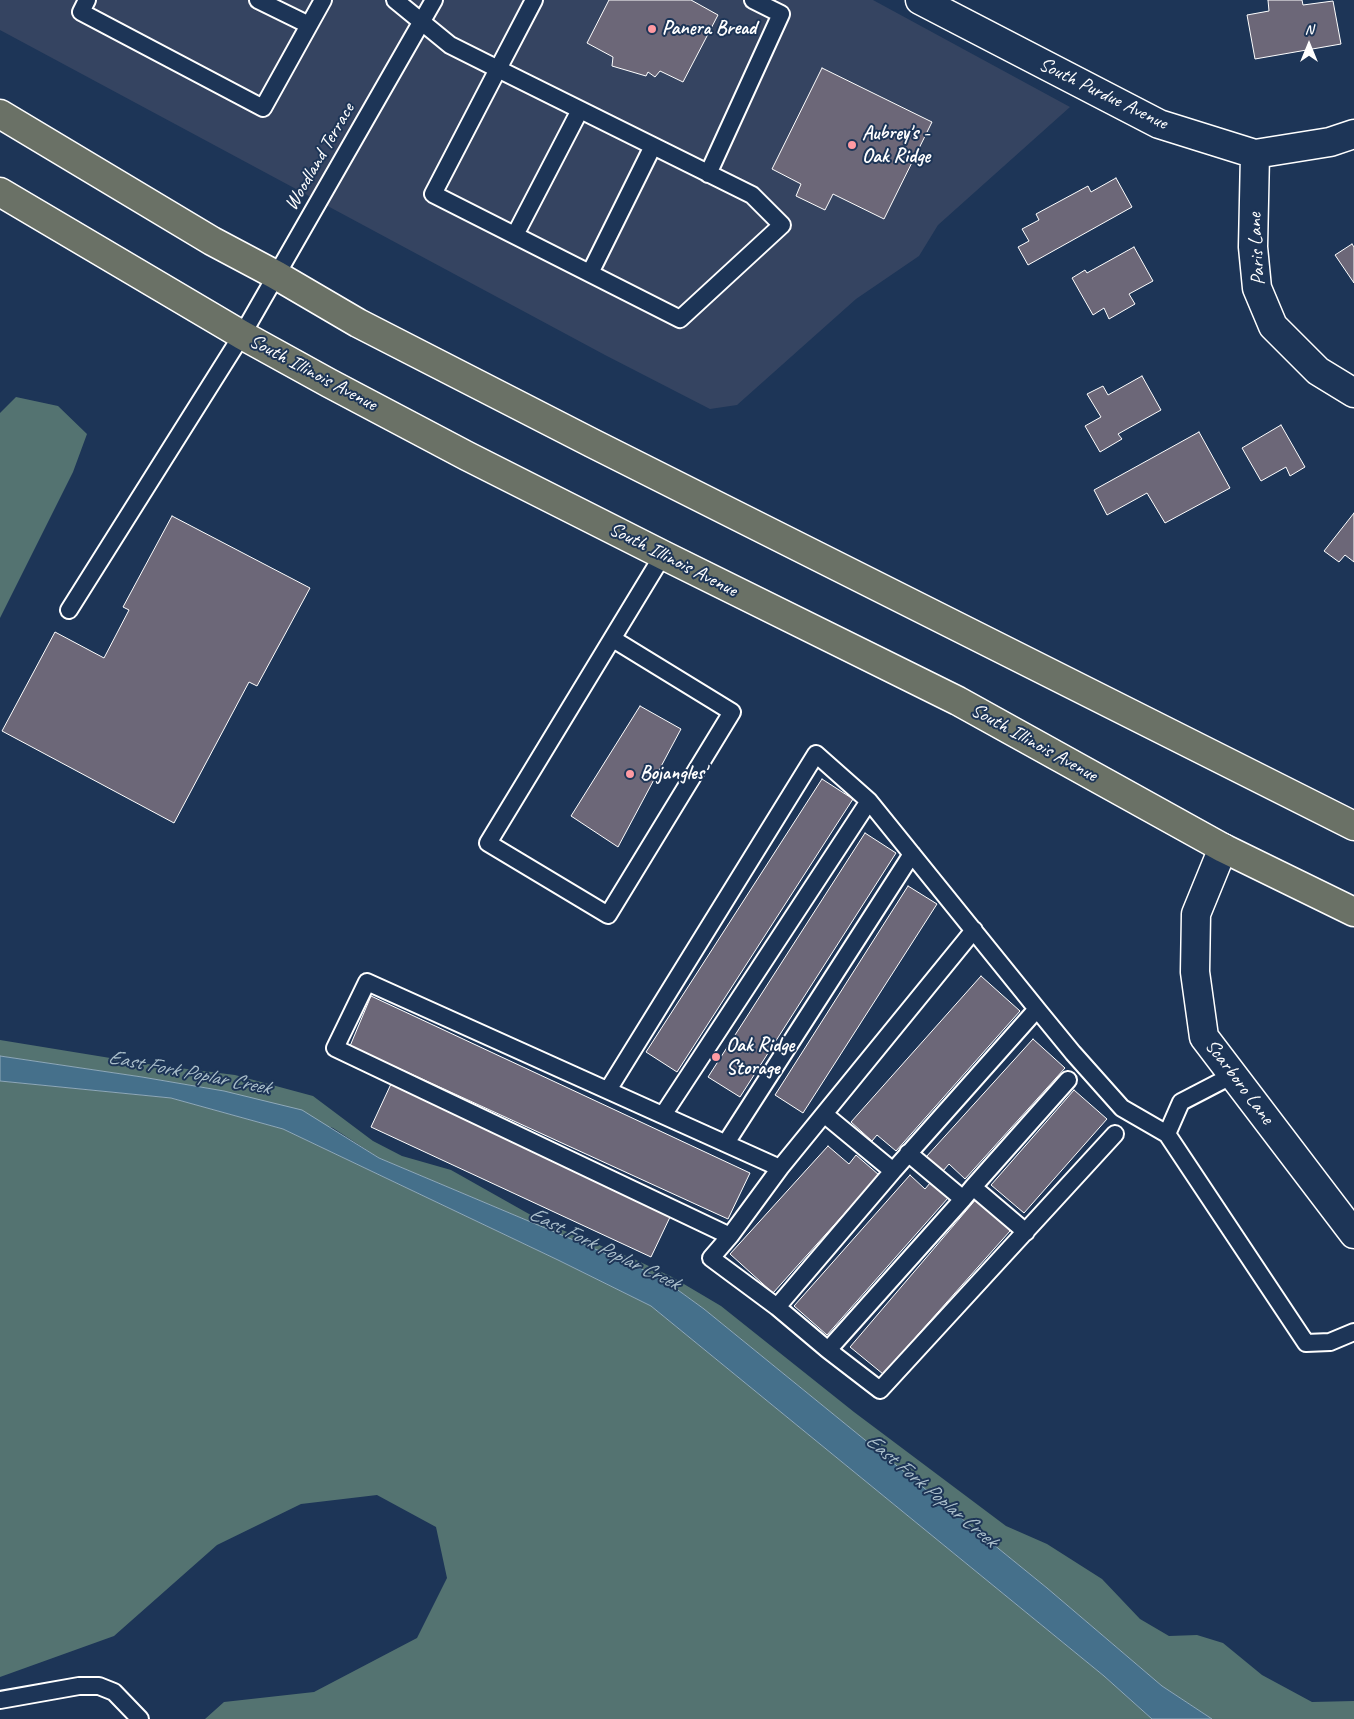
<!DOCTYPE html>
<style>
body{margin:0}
#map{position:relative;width:1354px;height:1719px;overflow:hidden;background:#1d3557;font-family:Caveat,sans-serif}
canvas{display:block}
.north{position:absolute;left:1284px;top:20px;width:50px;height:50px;-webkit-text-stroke:4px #1d3557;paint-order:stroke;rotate:0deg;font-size:14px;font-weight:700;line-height:20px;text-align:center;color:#fff}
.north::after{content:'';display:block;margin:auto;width:18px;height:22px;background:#fff;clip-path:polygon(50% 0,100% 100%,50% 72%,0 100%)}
</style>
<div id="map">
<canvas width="1354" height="1719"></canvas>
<div class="north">N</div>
</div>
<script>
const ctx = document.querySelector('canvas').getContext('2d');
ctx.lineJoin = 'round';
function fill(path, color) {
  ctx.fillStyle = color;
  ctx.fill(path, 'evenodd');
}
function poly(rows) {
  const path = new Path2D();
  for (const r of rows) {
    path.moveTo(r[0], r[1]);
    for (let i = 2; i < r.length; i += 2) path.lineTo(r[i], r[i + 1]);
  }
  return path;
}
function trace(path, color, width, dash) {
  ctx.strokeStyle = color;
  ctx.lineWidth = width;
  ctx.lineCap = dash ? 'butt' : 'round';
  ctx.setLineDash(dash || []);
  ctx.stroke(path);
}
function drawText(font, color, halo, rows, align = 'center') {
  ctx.font = font + ' Caveat,sans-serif';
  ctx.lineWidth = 4;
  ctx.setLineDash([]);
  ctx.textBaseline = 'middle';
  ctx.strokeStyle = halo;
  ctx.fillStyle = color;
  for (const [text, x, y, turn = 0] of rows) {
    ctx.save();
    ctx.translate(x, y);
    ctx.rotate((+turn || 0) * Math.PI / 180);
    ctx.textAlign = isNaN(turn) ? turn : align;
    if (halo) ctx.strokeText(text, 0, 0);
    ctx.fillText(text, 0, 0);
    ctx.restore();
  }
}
fill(poly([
 [0,0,873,0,1070,107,938,225,919,256,856,299,737,405,710,409,605,355,0,30]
]), '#354461');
fill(poly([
 [16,397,58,406,87,434,73,472,0,618,0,413],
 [0,1040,147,1064,235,1075,313,1096,373,1141,402,1156,451,1170,545,1223,636,1260,672,1277,721,1306,854,1412,1006,1526,1047,1544,1102,1579,1140,1619,1169,1636,1197,1635,1223,1643,1262,1675,1312,1702,1354,1701,1354,1719,1212,1719,1162,1686,1047,1588,704,1309,671,1285,640,1268,379,1158,333,1128,224,1091,142,1077,0,1056],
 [0,1081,171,1098,283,1129,558,1260,651,1306,1104,1676,1152,1719,205,1719,224,1702,314,1692,417,1638,447,1578,436,1527,377,1495,301,1504,217,1545,114,1636,0,1677]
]), '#547371');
const water = poly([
 [0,1056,142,1077,224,1091,302,1110,379,1158,640,1268,671,1285,704,1309,1047,1588,1162,1686,1212,1719,1152,1719,1104,1676,651,1306,558,1260,283,1129,171,1098,0,1081,0,1056]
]);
fill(water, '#45708b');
trace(water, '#8fa9b9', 1);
const building = poly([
 [609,0,691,0,718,15,683,82,660,71,655,77,648,72,646,76,612,66,613,57,587,43,609,0],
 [1268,0,1302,0,1303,5,1333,1,1341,44,1255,59,1247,15,1269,11,1268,0],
 [822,68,932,122,884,219,833,194,825,210,796,196,801,184,772,169,822,68],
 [1116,178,1132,207,1028,265,1018,247,1029,241,1022,229,1039,220,1036,214,1088,186,1091,192,1116,178],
 [1352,244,1354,247,1354,283,1335,255,1352,244],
 [1134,247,1153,281,1129,294,1135,304,1109,319,1104,308,1093,315,1072,278,1085,270,1087,273,1134,247],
 [1142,376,1161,410,1118,434,1122,439,1100,452,1085,426,1101,417,1087,394,1103,386,1108,395,1142,376],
 [1281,425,1305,467,1290,476,1286,467,1261,481,1242,448,1281,425],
 [1199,432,1230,488,1165,523,1147,493,1107,515,1094,490,1199,432],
 [1354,513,1354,562,1345,555,1339,562,1324,551,1354,513],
 [172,516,310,588,257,686,249,682,174,823,2,731,55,632,104,658,129,610,123,607,172,516],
 [640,706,681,729,618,847,571,816,640,706],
 [822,779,853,799,677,1072,646,1052,822,779],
 [865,833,896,853,740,1097,708,1077,865,833],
 [908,886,937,904,803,1113,775,1095,908,886],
 [981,976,1020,1011,896,1151,877,1135,872,1141,851,1122,981,976],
 [371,996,750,1173,728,1219,350,1046,371,996],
 [1033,1039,1065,1068,965,1179,949,1164,943,1171,926,1157,1033,1039],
 [391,1084,671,1215,651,1257,371,1127,391,1084],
 [1074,1090,1107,1119,1024,1213,991,1185,1074,1090],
 [828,1146,849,1164,856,1155,879,1175,773,1293,730,1254,828,1146],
 [910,1175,925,1189,930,1183,948,1198,827,1335,794,1306,910,1175],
 [977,1198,1010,1231,883,1374,850,1347,977,1198]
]);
fill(building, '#6c6778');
trace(building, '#fff', 1);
const service = poly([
 [87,0,81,12,263,108,323,0],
 [258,0,309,25],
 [395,0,450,45,498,69,752,195,782,225,680,319,433,194,498,69,534,0],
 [708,174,781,14,753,0],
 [515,235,580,110],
 [590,273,653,146],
 [69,610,242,335,434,0],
 [613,639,732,712,608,915,488,843,663,555],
 [1037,1009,1073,1053,1122,1108,1167,1134],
 [1233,1075,1181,1102,1167,1134,1306,1343,1330,1342,1354,1332],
 [608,1090,816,754,869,801,1037,1009,893,1171,824,1114],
 [663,1115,869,801],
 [726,1143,912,854],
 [908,1153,963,1199,973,1187,1026,1232],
 [780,1168,730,1236,711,1258,777,1307,893,1171],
 [973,1187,1068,1080],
 [730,1236,335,1048,367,982,780,1168,974,930],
 [777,1307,828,1350,963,1199],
 [828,1350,880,1390,1115,1134],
 [0,1700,79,1686,99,1686,114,1692,140,1719]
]);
const minor = poly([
 [920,0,1159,124,1255,154,1330,142,1354,134],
 [1255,154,1253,247,1257,288,1273,326,1318,371,1354,393],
 [1223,848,1196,914,1195,972,1204,1037,1354,1234]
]);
const trunk = poly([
 [0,114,212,241,276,275,358,323,592,443,1354,826],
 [0,192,242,335,329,383,467,456,663,555,958,701,1223,848,1354,912]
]);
trace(service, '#fff', 20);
trace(minor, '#fff', 31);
trace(trunk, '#fff', 31);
trace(service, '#1d3557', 16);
trace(minor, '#1d3557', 28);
trace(trunk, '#6a7166', 28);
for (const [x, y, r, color] of [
 [652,29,5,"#ff9aa2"],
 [852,145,5,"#ff9aa2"],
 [630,774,5,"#ff9aa2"],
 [716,1057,5,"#ff9aa2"]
]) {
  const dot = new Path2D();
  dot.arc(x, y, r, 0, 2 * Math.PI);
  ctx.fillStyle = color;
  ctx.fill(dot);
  trace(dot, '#1d3557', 2);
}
drawText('bold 20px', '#fff', '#1d3557', [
 ["Panera Bread",662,29],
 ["Aubrey's -",862,134],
 ["Oak Ridge",862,157],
 ["Bojangles'",640,774],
 ["Oak Ridge",726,1046],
 ["Storage",726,1069]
], 'left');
drawText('20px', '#fff', '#1d3557', [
 ["South Purdue Avenue",1103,94,26],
 ["Woodland Terrace",320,157,-60],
 ["Paris Lane",1257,249,-93],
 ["South Illinois Avenue",313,373,28],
 ["South Illinois Avenue",673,560,27],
 ["South Illinois Avenue",1034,743,29],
 ["Scarboro Lane",1239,1082,53]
]);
drawText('italic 21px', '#abbfcb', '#1d3557', [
 ["East Fork Poplar Creek",189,1073,11],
 ["East Fork Poplar Creek",604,1249,26],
 ["East Fork Poplar Creek",931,1491,40]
]);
</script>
